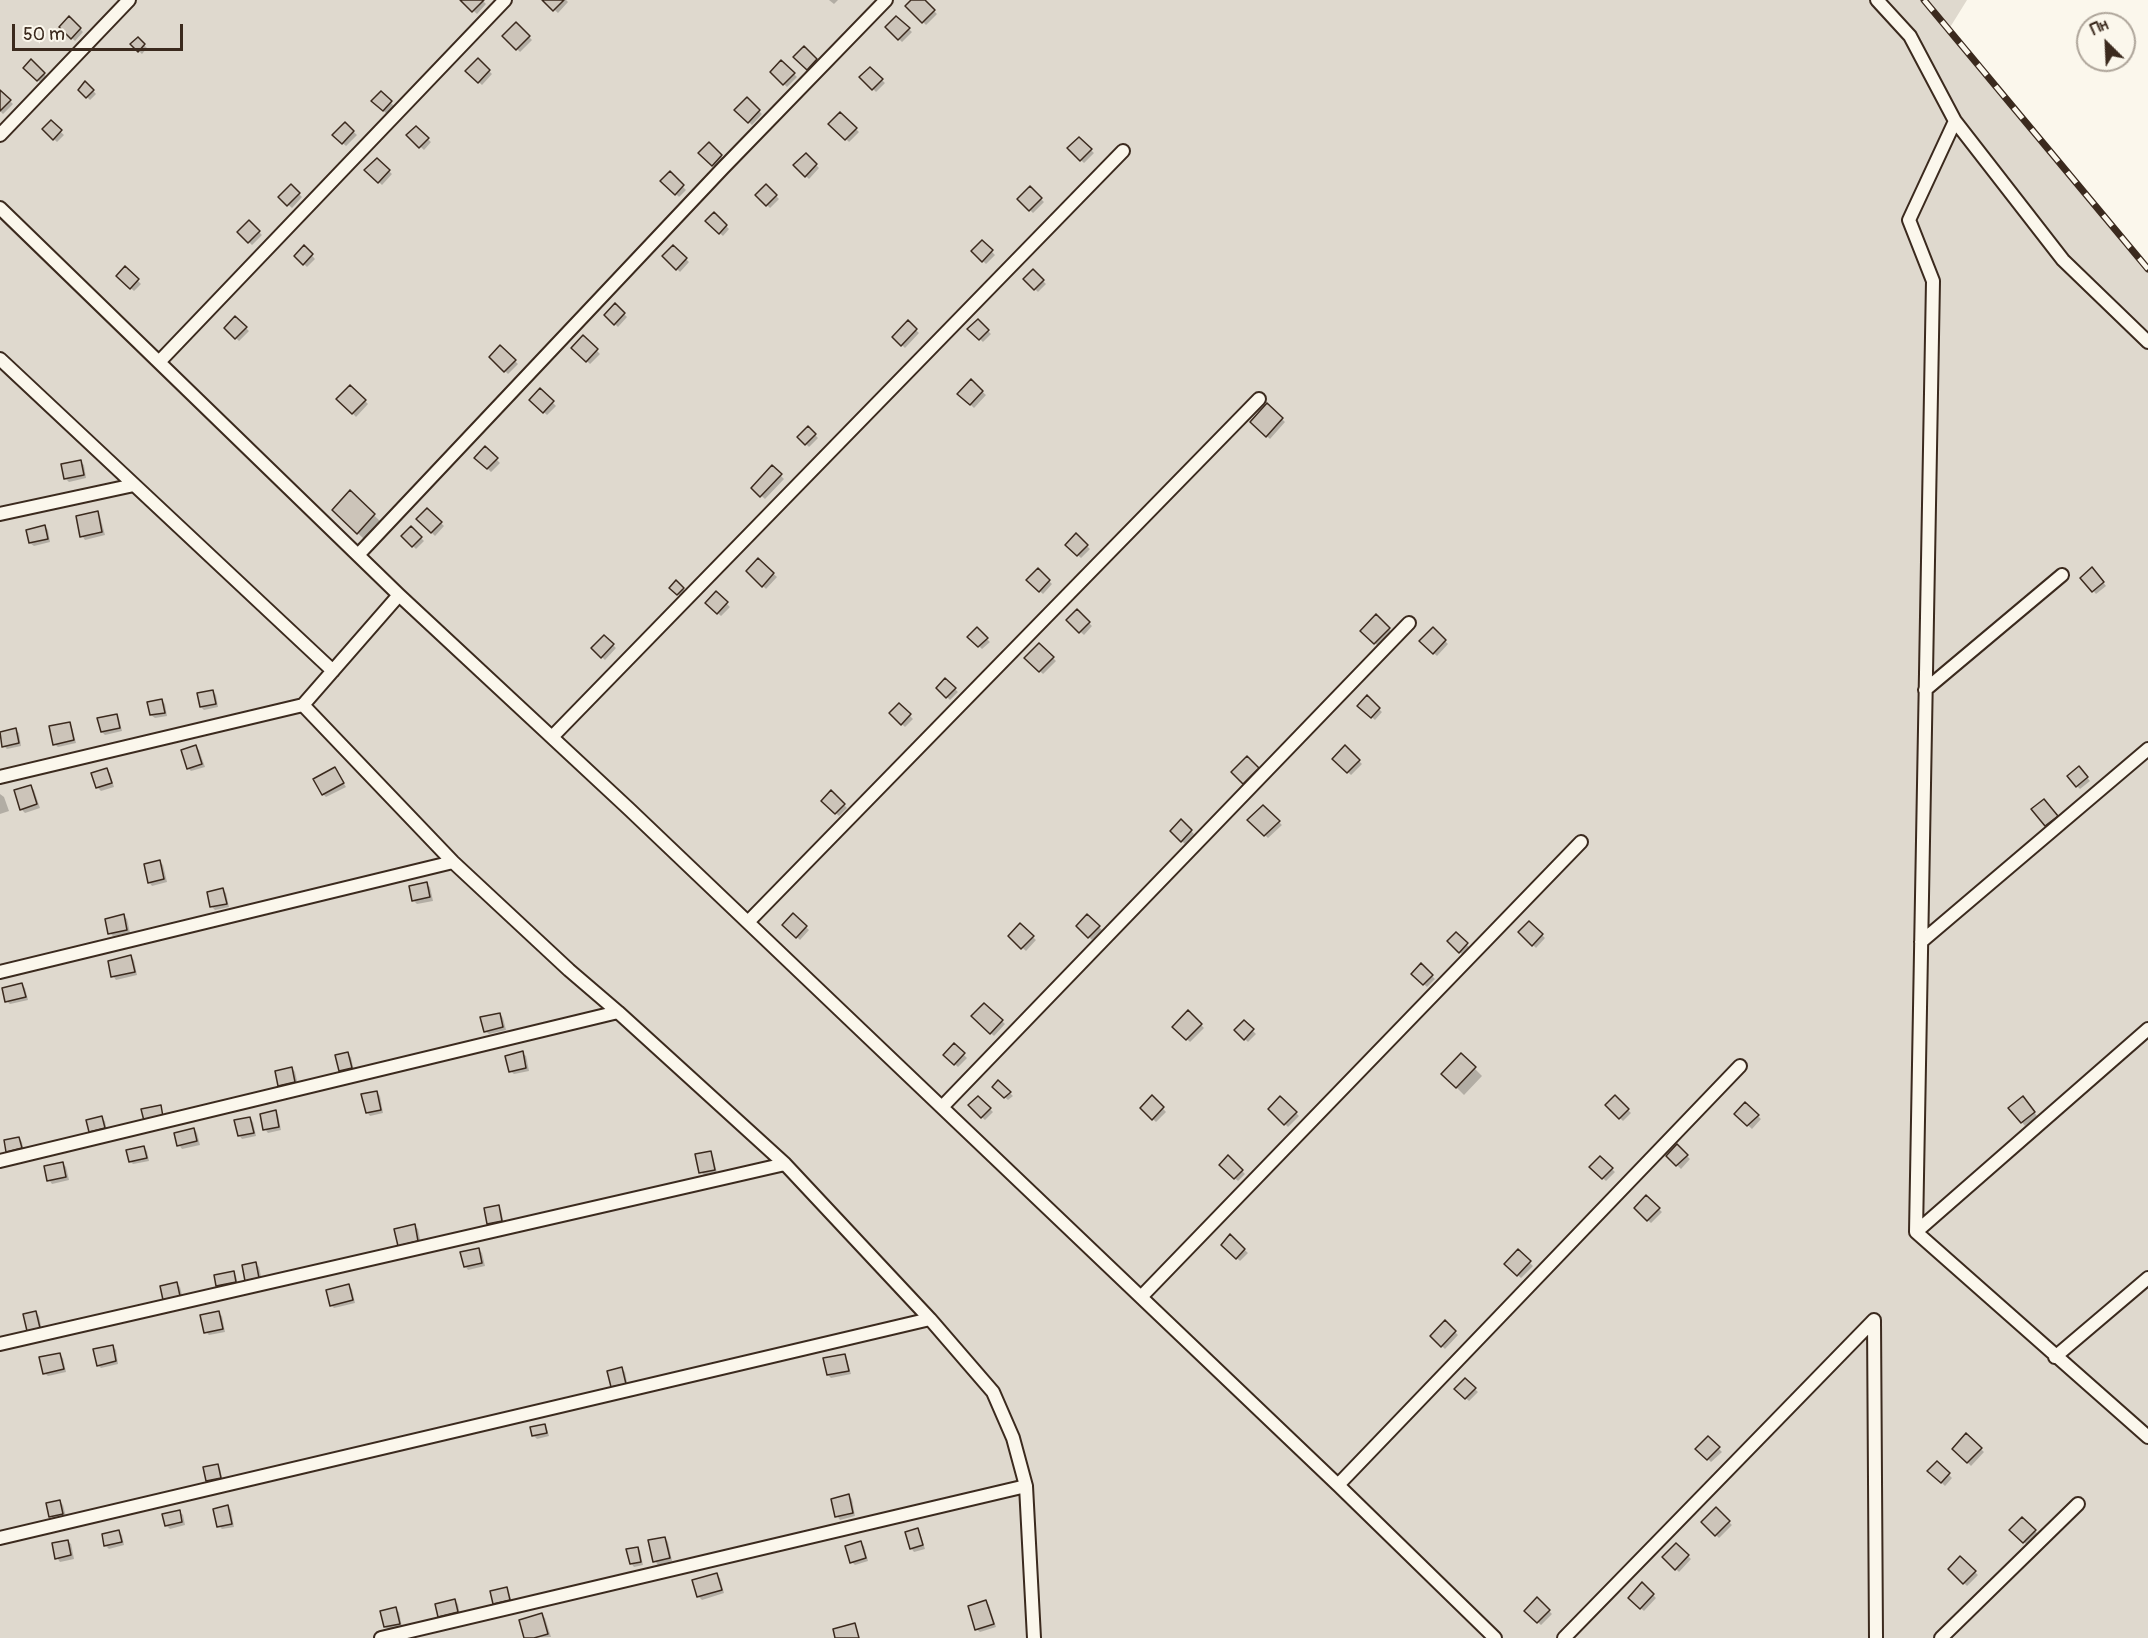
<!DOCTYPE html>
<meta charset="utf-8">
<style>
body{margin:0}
#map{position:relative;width:2148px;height:1638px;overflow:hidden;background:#fbf7ec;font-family:Pangolin,sans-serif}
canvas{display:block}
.north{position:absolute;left:2076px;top:12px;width:60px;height:60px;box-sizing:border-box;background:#fbf7ec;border:2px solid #aea59a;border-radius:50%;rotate:336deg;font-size:16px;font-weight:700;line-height:24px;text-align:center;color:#3b2a1e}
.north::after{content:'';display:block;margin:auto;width:21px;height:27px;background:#3b2a1e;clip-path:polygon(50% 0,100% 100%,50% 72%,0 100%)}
.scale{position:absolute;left:12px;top:24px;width:171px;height:27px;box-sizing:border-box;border:3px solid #3b2a1e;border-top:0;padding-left:8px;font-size:18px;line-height:21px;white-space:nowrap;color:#3b2a1e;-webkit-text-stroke:4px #fbf7ec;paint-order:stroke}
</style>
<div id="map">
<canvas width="2148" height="1638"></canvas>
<div class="north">Пн</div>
<div class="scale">50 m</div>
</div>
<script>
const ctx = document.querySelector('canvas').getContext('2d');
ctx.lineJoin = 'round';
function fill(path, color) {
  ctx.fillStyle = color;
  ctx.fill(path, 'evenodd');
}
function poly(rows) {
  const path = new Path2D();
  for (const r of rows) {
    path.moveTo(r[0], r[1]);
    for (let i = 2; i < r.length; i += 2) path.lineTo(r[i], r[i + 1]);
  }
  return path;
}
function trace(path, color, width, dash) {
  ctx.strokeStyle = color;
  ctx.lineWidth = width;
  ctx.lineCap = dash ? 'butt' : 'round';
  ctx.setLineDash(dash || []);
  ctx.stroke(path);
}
fill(poly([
 [0,0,1967,0,1949,29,2148,269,2148,1638,0,1638]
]), '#dfd9ce');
fill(poly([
 [462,0,482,0,486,4,477,14],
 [544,0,566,0,568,2,558,13],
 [829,0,838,0,834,4],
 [913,0,923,0,937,14,926,25,907,6],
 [69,18,83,32,75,41,61,27],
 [896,18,912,32,902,42,887,27],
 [516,24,532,40,520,52,504,36],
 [138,39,147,48,142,54,132,44],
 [804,48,819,63,811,72,795,57],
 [478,60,492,74,482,85,467,71],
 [31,62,47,77,41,83,25,68],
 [781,62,797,77,787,87,772,72],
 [870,69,885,83,876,92,862,77],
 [86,83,96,94,90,100,80,90],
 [0,92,13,104,3,114,0,111],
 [381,93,394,106,387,114,373,101],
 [747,99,762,114,752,125,736,110],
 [840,114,859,132,849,142,831,124],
 [51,123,64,135,57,142,44,129],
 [345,124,357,135,346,146,334,135],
 [416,128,431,142,424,150,408,135],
 [1079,139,1094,153,1084,163,1069,148],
 [709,144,725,160,716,168,700,153],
 [806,155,819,168,809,179,795,165],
 [377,160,392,174,382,185,367,170],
 [670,174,686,190,679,197,663,181],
 [291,186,302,197,292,208,280,197],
 [766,186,779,199,770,208,757,195],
 [1030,188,1044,202,1033,213,1019,199],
 [714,214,729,229,723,236,707,221],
 [249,222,262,235,252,245,239,232],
 [982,242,995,255,986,264,973,251],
 [304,247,315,259,307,267,296,256],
 [673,247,689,262,680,272,664,256],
 [125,268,141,284,134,291,118,276],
 [1033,271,1046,284,1038,292,1025,279],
 [615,305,627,317,618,327,606,315],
 [235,318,249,331,239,341,226,328],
 [978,321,991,334,983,342,970,329],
 [908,323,919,333,905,348,894,337],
 [583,337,600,354,590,364,573,348],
 [500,347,518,364,508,374,491,357],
 [971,381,986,395,974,408,960,394],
 [351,387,368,404,356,417,339,399],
 [540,390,556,406,547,415,531,400],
 [1267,405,1285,422,1270,439,1252,422],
 [808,428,818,438,809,447,799,437],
 [485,448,500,463,491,472,476,458],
 [80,462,84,465,86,478,69,482,66,479],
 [772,467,784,479,765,499,753,488],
 [351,493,382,523,365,540,334,510],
 [427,510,444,526,435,536,418,519],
 [97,513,100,516,105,535,85,540,82,536],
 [45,527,48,530,50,542,34,546,30,543],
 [411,528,424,541,416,549,403,536],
 [1076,536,1090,549,1081,558,1067,545],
 [758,560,777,577,766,589,748,571],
 [1038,570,1052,584,1043,594,1028,580],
 [2095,572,2106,586,2096,594,2082,578],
 [676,582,686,592,681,597,671,588],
 [716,593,730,607,721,616,707,603],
 [1077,611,1092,626,1084,635,1068,620],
 [1376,616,1392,632,1378,646,1362,631],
 [1433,629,1448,644,1437,656,1421,641],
 [977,630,990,642,982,649,970,637],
 [604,637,616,648,605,660,593,648],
 [1039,645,1056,661,1043,674,1026,658],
 [946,680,958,692,950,700,938,688],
 [213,692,216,695,218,707,204,710,201,707],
 [1367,698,1382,712,1375,720,1360,706],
 [162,701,165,704,167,716,155,718,151,715],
 [899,705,913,719,905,727,891,713],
 [116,715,119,719,122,731,105,735,102,732],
 [69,723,72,727,76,743,58,747,54,744],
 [15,730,19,733,21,746,7,749,4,746],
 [196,747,199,750,205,767,191,771,188,768],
 [1345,748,1362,764,1351,775,1334,759],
 [1247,758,1261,772,1247,786,1233,772],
 [2079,768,2090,781,2080,789,2077,786],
 [335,769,346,787,326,797,323,794],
 [106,770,110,773,114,787,101,791,98,788,93,774],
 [30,786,34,790,40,808,25,813,21,809,15,791],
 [831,792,847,808,839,816,823,801],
 [0,794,4,797,9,811,0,814],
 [2047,804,2060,820,2050,829,2033,809],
 [1263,807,1282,825,1268,838,1249,820],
 [1181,821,1194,834,1185,844,1172,831],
 [160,862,163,865,167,882,152,886,149,882],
 [426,884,430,887,433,901,417,904,414,901],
 [223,890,226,893,229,907,215,910,211,906],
 [793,915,809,930,800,940,784,925],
 [123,916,127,919,130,933,113,936,110,933],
 [1087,916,1102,930,1092,940,1078,926],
 [1529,923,1545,938,1536,948,1520,932],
 [1020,925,1036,940,1026,951,1010,936],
 [1456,934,1470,948,1463,955,1449,941],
 [131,957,134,960,137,975,116,980,113,976],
 [1421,965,1435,979,1427,987,1413,974],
 [22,985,25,988,28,1000,10,1004,6,1001],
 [984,1005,1005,1024,994,1036,973,1016],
 [1188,1012,1204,1028,1190,1042,1174,1027],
 [500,1014,503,1018,506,1030,489,1034,485,1031],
 [1244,1022,1256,1034,1248,1042,1236,1030],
 [954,1045,967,1058,958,1067,945,1055],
 [522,1053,526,1056,529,1071,514,1074,510,1071],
 [348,1054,351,1057,354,1071,343,1074,340,1070],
 [1461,1055,1482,1076,1464,1095,1443,1074],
 [292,1068,295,1072,298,1085,283,1088,280,1085],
 [998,1082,1013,1096,1008,1100,994,1087],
 [376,1092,380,1096,383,1113,370,1116,367,1112],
 [1152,1097,1166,1112,1156,1122,1142,1108],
 [1615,1097,1631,1113,1623,1121,1607,1105],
 [978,1098,993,1112,985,1120,970,1106],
 [1280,1098,1299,1116,1288,1127,1270,1109],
 [2026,1101,2037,1116,2025,1126,2010,1108],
 [1745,1104,1761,1119,1752,1129,1736,1114],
 [275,1112,278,1115,281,1130,268,1133,265,1129],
 [101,1118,105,1121,107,1131,94,1134,90,1131],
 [250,1118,253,1122,256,1136,242,1139,239,1135],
 [194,1129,197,1133,200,1145,182,1149,179,1145],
 [19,1138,22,1142,24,1152,11,1155,8,1151],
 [1677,1146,1690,1159,1681,1169,1668,1156],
 [143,1147,147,1151,149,1161,133,1164,130,1161],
 [710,1152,713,1156,717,1173,704,1175,701,1172],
 [1228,1157,1245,1174,1238,1181,1221,1165],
 [1600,1158,1615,1172,1606,1181,1591,1167],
 [62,1163,66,1167,69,1180,52,1184,49,1180],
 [1646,1197,1662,1212,1651,1223,1636,1208],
 [498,1206,501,1210,504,1224,492,1226,489,1223],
 [414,1226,418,1229,421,1244,403,1248,399,1245],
 [1230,1236,1248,1253,1240,1261,1223,1245],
 [479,1250,482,1253,485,1266,468,1270,465,1266],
 [1518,1251,1533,1266,1521,1278,1506,1264],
 [255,1264,259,1267,262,1281,250,1284,247,1280],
 [233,1272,236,1276,238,1285,221,1289,218,1285],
 [177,1284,180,1287,183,1299,168,1302,164,1299],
 [349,1286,352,1289,355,1303,334,1308,331,1305],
 [36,1313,39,1316,42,1331,31,1333,28,1330],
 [218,1313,222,1316,225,1332,209,1335,206,1332],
 [1445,1322,1458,1335,1445,1349,1432,1336],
 [112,1346,116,1350,118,1364,101,1368,98,1365],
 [60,1355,63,1358,66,1372,48,1376,44,1373],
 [844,1355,847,1359,851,1374,831,1378,828,1375],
 [622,1369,625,1372,628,1387,615,1390,612,1387],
 [1465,1380,1478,1392,1469,1401,1456,1389],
 [544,1426,547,1429,549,1436,537,1439,533,1435],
 [1966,1435,1984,1452,1971,1466,1954,1449],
 [1708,1438,1722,1452,1711,1462,1698,1449],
 [1937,1463,1952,1478,1945,1486,1930,1471],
 [217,1466,220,1469,223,1481,211,1483,208,1480],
 [849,1496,852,1499,855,1516,840,1520,837,1516],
 [60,1502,63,1505,66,1517,54,1520,51,1516],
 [227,1507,231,1510,234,1527,222,1529,219,1526],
 [1716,1510,1732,1525,1719,1538,1703,1522],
 [179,1511,183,1515,185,1525,170,1529,167,1526],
 [2022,1519,2038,1534,2027,1545,2012,1530],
 [917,1530,920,1533,925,1549,914,1552,911,1548],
 [118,1531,122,1535,124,1545,109,1549,106,1546],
 [665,1538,668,1542,672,1561,658,1565,655,1561],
 [68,1541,71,1544,74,1559,60,1562,57,1558],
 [861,1543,864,1546,868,1561,855,1565,852,1562],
 [1676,1545,1691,1559,1679,1572,1664,1557],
 [637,1548,640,1551,643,1565,634,1567,631,1563],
 [1960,1558,1978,1575,1967,1586,1950,1569],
 [716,1575,720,1578,724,1593,702,1600,698,1596],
 [1643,1585,1656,1598,1644,1611,1630,1598],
 [506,1589,509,1592,512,1603,498,1606,494,1603],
 [1537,1599,1552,1614,1541,1625,1526,1611],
 [455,1601,458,1604,460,1615,443,1619,440,1616],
 [986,1601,989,1605,996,1627,980,1632,976,1629],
 [395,1609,399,1612,402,1627,389,1630,385,1627],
 [542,1615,545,1618,551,1637,526,1638]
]), '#0003');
const building = poly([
 [460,0,484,0,472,12,460,0],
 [542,0,564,0,553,11,542,0],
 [911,0,925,0,935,10,922,23,905,6,911,0],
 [69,16,81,28,71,39,59,27,69,16],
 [896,16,910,28,898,40,885,27,896,16],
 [516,22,530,36,516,50,502,36,516,22],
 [138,37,145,44,138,52,130,44,138,37],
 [804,46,817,59,807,70,793,57,804,46],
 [478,58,490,70,478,83,465,71,478,58],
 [31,59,45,73,37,81,23,68,31,59],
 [781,60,795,73,783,85,770,72,781,60],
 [870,67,883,79,872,90,859,77,870,67],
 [85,81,94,90,86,98,78,90,85,81],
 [0,90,11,100,0,111,0,90],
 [381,91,392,101,383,111,371,101,381,91],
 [747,97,760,110,748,123,734,110,747,97],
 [840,112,857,128,845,140,828,124,840,112],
 [51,120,62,130,53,140,42,129,51,120],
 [345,122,354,131,342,144,332,135,345,122],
 [416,126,429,138,419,148,406,135,416,126],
 [1079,137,1092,149,1080,161,1067,148,1079,137],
 [709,142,722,155,712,166,698,153,709,142],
 [806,153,817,164,805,177,793,165,806,153],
 [377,158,390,170,378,183,364,170,377,158],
 [670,171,684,185,675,195,660,181,670,171],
 [291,184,300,193,287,206,278,197,291,184],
 [766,184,777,195,766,206,755,195,766,184],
 [1030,186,1042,198,1029,211,1017,199,1030,186],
 [714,212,727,225,719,234,705,221,714,212],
 [249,220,260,231,248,243,237,232,249,220],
 [982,240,993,250,982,262,971,251,982,240],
 [304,245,313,254,303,265,294,256,304,245],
 [673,245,687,258,676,270,662,256,673,245],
 [125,266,139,279,130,289,116,276,125,266],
 [1033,269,1044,280,1034,290,1023,279,1033,269],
 [615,303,625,313,614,325,604,315,615,303],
 [235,316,247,327,235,339,224,328,235,316],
 [978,319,989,330,979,340,967,329,978,319],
 [908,320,917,329,901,346,892,337,908,320],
 [583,335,598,349,586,362,571,348,583,335],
 [500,345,516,360,504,372,489,357,500,345],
 [971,379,983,391,970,405,957,394,971,379],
 [350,385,366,400,352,414,336,399,350,385],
 [540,388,554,401,543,413,529,400,540,388],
 [1267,403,1283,418,1266,437,1250,422,1267,403],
 [808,426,816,434,805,445,797,437,808,426],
 [485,446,498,458,487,469,474,458,485,446],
 [81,460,84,475,64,479,61,464,81,460],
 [772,465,782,474,760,497,751,488,772,465],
 [350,490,375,514,357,534,332,510,350,490],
 [427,508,442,522,431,533,416,519,427,508],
 [98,511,102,532,80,537,76,516,98,511],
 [45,525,48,539,29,543,26,530,45,525],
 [411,526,422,537,412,547,401,536,411,526],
 [1076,533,1088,545,1077,556,1065,545,1076,533],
 [758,558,774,573,762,587,746,571,758,558],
 [2092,567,2104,582,2092,592,2080,578,2092,567],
 [1038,568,1050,580,1039,592,1026,580,1038,568],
 [676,580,684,588,677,595,669,588,676,580],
 [716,591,728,602,717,614,705,603,716,591],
 [1077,609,1090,622,1079,633,1066,620,1077,609],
 [1376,614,1390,628,1374,644,1360,631,1376,614],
 [977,627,988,638,978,647,967,637,977,627],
 [1433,627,1446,640,1433,654,1419,641,1433,627],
 [604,635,614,644,601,658,591,648,604,635],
 [1039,643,1054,657,1039,672,1024,658,1039,643],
 [945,678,956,688,946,698,936,688,945,678],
 [213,690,216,704,200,707,197,693,213,690],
 [1367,695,1380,708,1371,718,1357,706,1367,695],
 [162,699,165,713,150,715,147,702,162,699],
 [899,703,911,714,901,725,889,713,899,703],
 [117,714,120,728,101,732,97,718,117,714],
 [70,722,74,740,53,745,49,726,70,722],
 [16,728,19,743,2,747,0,732,16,728],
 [196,745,202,764,187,769,181,750,196,745],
 [1345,745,1360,760,1347,773,1332,759,1345,745],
 [1247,756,1259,768,1243,784,1231,772,1247,756],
 [2079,766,2088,777,2076,787,2067,776,2079,766],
 [335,767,344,783,322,795,313,779,335,767],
 [107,768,112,783,96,788,91,773,107,768],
 [31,785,37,804,20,810,14,790,31,785],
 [831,790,845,804,835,814,821,801,831,790],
 [2044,799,2058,816,2045,826,2031,809,2044,799],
 [1263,805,1280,821,1264,836,1247,820,1263,805],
 [1181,819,1192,830,1181,842,1170,831,1181,819],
 [160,860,164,879,148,883,144,864,160,860],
 [427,882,430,897,412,901,409,886,427,882],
 [223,888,227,904,210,907,207,892,223,888],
 [793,913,807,926,796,938,782,925,793,913],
 [124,914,127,930,108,934,105,919,124,914],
 [1087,914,1100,926,1088,938,1076,926,1087,914],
 [1529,921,1543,934,1532,946,1518,932,1529,921],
 [1020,923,1034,936,1021,949,1008,936,1020,923],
 [1456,932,1468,943,1459,953,1447,941,1456,932],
 [131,955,135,972,111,977,108,961,131,955],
 [1421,963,1433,975,1423,985,1411,974,1421,963],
 [22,983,26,997,5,1002,2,988,22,983],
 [984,1003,1003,1020,990,1034,971,1016,984,1003],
 [1188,1010,1202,1024,1186,1040,1172,1027,1188,1010],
 [500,1013,503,1027,484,1032,480,1017,500,1013],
 [1244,1020,1254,1029,1244,1040,1234,1030,1244,1020],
 [954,1043,965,1053,954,1065,943,1055,954,1043],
 [523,1051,526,1068,509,1072,505,1056,523,1051],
 [348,1052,352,1068,339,1071,335,1055,348,1052],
 [1461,1053,1476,1067,1456,1088,1441,1074,1461,1053],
 [292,1067,295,1082,278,1086,275,1071,292,1067],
 [998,1080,1011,1092,1004,1098,992,1087,998,1080],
 [377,1091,381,1110,366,1113,361,1094,377,1091],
 [1152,1095,1164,1107,1152,1120,1140,1108,1152,1095],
 [1615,1095,1629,1109,1619,1119,1605,1105,1615,1095],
 [978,1096,991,1108,981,1118,968,1105,978,1096],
 [1280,1096,1297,1112,1284,1125,1268,1109,1280,1096],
 [2023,1096,2035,1112,2021,1123,2008,1108,2023,1096],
 [1745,1102,1759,1115,1747,1126,1734,1114,1745,1102],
 [161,1105,163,1117,144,1121,141,1109,161,1105],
 [276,1110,279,1127,263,1130,260,1114,276,1110],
 [102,1116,105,1128,89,1132,86,1120,102,1116],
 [250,1117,254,1133,238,1136,234,1120,250,1117],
 [194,1128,197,1141,177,1146,174,1133,194,1128],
 [19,1137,22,1148,6,1152,4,1140,19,1137],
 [1677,1144,1688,1155,1676,1166,1666,1156,1677,1144],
 [144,1146,147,1158,129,1162,126,1150,144,1146],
 [711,1151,715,1170,699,1173,695,1154,711,1151],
 [1228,1155,1243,1170,1234,1179,1219,1165,1228,1155],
 [1600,1156,1613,1168,1602,1179,1589,1167,1600,1156],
 [63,1162,66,1177,47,1181,44,1166,63,1162],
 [1646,1195,1660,1208,1647,1221,1634,1208,1646,1195],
 [499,1205,502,1221,487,1224,484,1208,499,1205],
 [415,1224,418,1241,398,1246,394,1229,415,1224],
 [1230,1234,1245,1249,1236,1259,1221,1245,1230,1234],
 [479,1248,482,1263,464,1267,460,1252,479,1248],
 [1518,1249,1531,1261,1517,1276,1504,1264,1518,1249],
 [256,1262,259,1278,245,1281,242,1265,256,1262],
 [234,1271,236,1282,216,1286,214,1275,234,1271],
 [177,1282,180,1296,163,1300,160,1286,177,1282],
 [349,1284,353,1300,330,1306,326,1290,349,1284],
 [36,1311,40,1328,27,1331,23,1314,36,1311],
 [219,1311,223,1329,204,1333,200,1315,219,1311],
 [1445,1320,1456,1331,1441,1347,1430,1336,1445,1320],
 [113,1345,116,1361,97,1366,93,1349,113,1345],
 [60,1353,64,1369,43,1374,39,1357,60,1353],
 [845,1354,849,1371,827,1375,823,1358,845,1354],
 [622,1367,626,1384,611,1387,607,1371,622,1367],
 [1465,1378,1476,1388,1465,1399,1454,1389,1465,1378],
 [545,1424,547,1433,532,1436,530,1427,545,1424],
 [1966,1433,1982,1448,1967,1463,1952,1449,1966,1433],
 [1708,1436,1720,1447,1707,1460,1695,1449,1708,1436],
 [1937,1461,1950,1473,1941,1483,1927,1471,1937,1461],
 [218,1464,221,1478,206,1481,203,1467,218,1464],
 [849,1494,853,1513,835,1517,831,1499,849,1494],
 [60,1500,63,1514,49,1517,46,1503,60,1500],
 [228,1505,232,1524,217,1527,213,1509,228,1505],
 [1716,1507,1730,1521,1715,1536,1701,1522,1716,1507],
 [180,1510,182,1522,165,1526,162,1514,180,1510],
 [2022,1517,2036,1530,2023,1543,2009,1530,2022,1517],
 [918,1528,923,1545,910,1549,905,1532,918,1528],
 [119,1530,122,1542,104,1546,102,1534,119,1530],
 [665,1537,670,1558,653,1562,648,1540,665,1537],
 [68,1540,71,1555,55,1559,52,1543,68,1540],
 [861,1541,866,1558,850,1563,845,1546,861,1541],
 [1676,1543,1689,1555,1675,1570,1662,1557,1676,1543],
 [638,1547,641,1562,630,1564,626,1549,638,1547],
 [1960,1556,1976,1571,1963,1584,1948,1569,1960,1556],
 [717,1573,722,1590,697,1597,692,1580,717,1573],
 [1642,1582,1654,1594,1640,1609,1628,1598,1642,1582],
 [507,1587,510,1600,493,1604,490,1591,507,1587],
 [1537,1597,1550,1610,1537,1623,1524,1611,1537,1597],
 [455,1599,458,1612,438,1617,435,1604,455,1599],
 [986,1600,994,1624,975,1630,968,1606,986,1600],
 [396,1607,400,1624,384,1627,380,1611,396,1607],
 [542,1613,548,1634,534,1638,524,1638,519,1620,542,1613],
 [855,1623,859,1638,835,1638,833,1629,855,1623]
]);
fill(building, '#ccc4b9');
trace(building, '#3b2a1e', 1.5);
const lane = poly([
 [1877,0,1910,36,1955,121,2063,260,2148,342],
 [1955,121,1909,220,1933,281,1916,1232,2148,1437],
 [0,135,129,0],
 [0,208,399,595,629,809,1338,1485,1495,1638],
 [0,359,333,671],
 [159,362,505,0],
 [0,514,134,485],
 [358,555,723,168,886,0],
 [1925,690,2062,575],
 [303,705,453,862,569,970,618,1012,785,1164,930,1319,993,1392,1013,1438,1026,1486,1034,1638],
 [552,737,1123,151],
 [0,777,303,705,399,595],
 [748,922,1259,399],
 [1921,942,2148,749],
 [0,972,453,862],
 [942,1107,1409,623],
 [0,1161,618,1012],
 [1916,1232,2148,1029],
 [1141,1297,1581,842],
 [1874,1320,1876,1638],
 [0,1344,785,1164],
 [2055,1357,2148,1278],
 [1338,1485,1740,1066],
 [0,1538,930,1319],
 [381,1638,1026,1486],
 [1564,1638,1874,1320],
 [1941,1638,2078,1504]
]);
trace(lane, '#3b2a1e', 16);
trace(lane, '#fbf7ec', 12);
const rail = poly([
 [1924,0,2148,269]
]);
trace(rail, '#3b2a1e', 7);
trace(rail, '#fbf7ec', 4.5, [14]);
</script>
